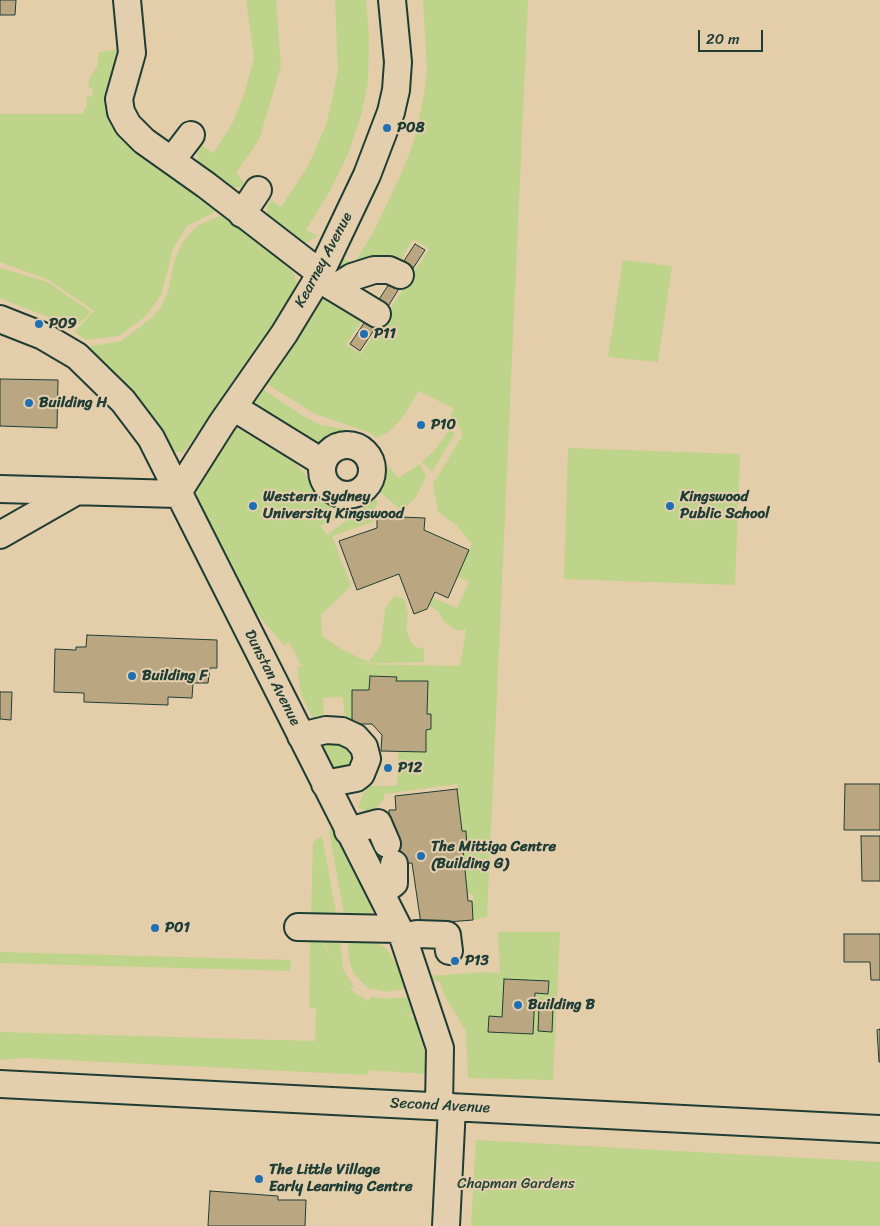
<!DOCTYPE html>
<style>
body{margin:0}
#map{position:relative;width:880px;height:1226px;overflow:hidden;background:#e4cda9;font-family:Sriracha,sans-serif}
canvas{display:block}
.scale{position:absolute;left:698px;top:30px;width:65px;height:22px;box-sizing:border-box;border:2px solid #1f3d34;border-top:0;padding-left:6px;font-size:15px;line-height:18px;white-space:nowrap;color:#1f3d34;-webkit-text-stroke:4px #e3cfad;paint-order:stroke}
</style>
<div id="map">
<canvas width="880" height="1226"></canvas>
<div class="scale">20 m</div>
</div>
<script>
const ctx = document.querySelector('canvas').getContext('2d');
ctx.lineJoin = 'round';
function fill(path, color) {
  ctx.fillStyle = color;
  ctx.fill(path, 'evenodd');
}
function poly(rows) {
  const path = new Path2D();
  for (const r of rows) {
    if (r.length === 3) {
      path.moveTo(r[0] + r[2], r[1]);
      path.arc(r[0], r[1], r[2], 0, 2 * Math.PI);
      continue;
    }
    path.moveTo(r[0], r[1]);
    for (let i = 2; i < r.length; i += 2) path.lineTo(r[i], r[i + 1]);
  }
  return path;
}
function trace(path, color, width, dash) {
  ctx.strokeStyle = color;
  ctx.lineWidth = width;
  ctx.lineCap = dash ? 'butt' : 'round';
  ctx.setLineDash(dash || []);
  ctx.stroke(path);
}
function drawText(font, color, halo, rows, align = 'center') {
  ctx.font = font + ' Sriracha,sans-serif';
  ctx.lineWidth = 4;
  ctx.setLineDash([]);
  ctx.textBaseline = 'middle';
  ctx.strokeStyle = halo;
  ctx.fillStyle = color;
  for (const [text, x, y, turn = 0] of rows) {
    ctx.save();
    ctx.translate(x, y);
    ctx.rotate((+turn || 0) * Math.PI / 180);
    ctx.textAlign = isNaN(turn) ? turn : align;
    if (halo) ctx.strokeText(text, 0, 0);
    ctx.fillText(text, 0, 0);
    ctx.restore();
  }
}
fill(poly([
 [246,0,276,0,281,66,259,140,236,173,246,186,231,188,220,183,198,161,197,150,202,145,213,153,231,126,244,95,254,57],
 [335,0,366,0,369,36,368,82,361,116,348,154,330,191,306,230,318,236,303,244,267,219,267,206,271,200,281,207,308,166,327,122,338,71],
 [423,0,528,0,487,917,473,920,472,901,474,898,472,894,467,894,463,849,467,848,466,831,462,831,457,784,384,794,384,799,371,814,358,807,367,786,397,786,398,752,426,752,426,730,431,729,427,714,428,681,396,681,396,677,370,676,369,690,352,724,345,719,343,697,323,698,324,720,314,722,301,694,297,667,302,667,289,642,284,645,258,615,248,610,194,501,198,486,235,427,294,462,305,474,320,497,327,502,337,517,321,526,327,535,375,499,378,502,374,511,373,522,332,536,351,586,321,615,322,636,343,650,369,662,381,644,385,609,394,596,404,599,408,614,406,628,411,642,416,647,424,649,424,662,353,664,460,666,466,630,456,630,443,621,439,612,429,605,433,598,457,608,469,582,457,576,472,544,456,525,438,512,433,484,462,436,461,430,450,416,454,409,419,391,402,418,390,431,376,438,371,433,315,414,265,383,326,291,364,317,346,345,361,354,429,249,413,239,396,268,331,284,341,258,354,263,373,233,402,172,414,141,424,95,427,71],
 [122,49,138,149,217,211,187,226,173,249,161,295,145,317,119,336,86,340,74,332,94,311,49,280,0,262,0,114,82,114,87,106,86,96,92,97,93,89,88,88,90,77,97,67,99,52],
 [223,215,282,261,294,274,298,288,293,300,183,453,171,451,124,383,88,349,91,346,121,341,149,320,159,310,168,292,174,262,183,241,198,225],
 [623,260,672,266,658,362,608,357],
 [0,268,48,282,91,312,72,330,53,319,0,298],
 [261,388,303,416,321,425,352,431,370,439,365,442,346,436,311,446,249,402],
 [450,429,455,434,432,472,422,462,435,450],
 [568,448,740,454,735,585,564,579],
 [387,464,398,478,420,464,426,477,416,497,404,509,398,508,380,492],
 [327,738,351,749,353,756,352,766,334,774,319,746],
 [331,829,336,832,374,908,370,915,345,919,329,831],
 [322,836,337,918,311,918,313,842],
 [498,932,560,932,553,1080,468,1078,466,1031,444,995,440,982,430,979,430,976,482,972,500,973],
 [504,979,549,981,548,994,535,993,533,1034,488,1032,489,1016,502,1017],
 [310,941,322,941,335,967,323,941,340,941,343,969,354,987,351,988,342,980,355,993,368,1001,371,996,384,999,410,997,416,1016,403,1013,415,1018,418,1026,426,1057,426,1074,369,1070,368,1075,24,1058,0,1060,0,1032,315,1041,316,1008,309,1008],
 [347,942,376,943,386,948,400,970,406,988,387,992,368,988,354,974,350,964],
 [0,952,291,960,290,971,0,963],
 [476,1140,880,1162,880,1226,471,1226]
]), '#bed48b');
const building = poly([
 [0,0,16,0,15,15,0,15,0,0],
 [415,244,425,250,408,276,398,270,415,244],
 [391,281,400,287,384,313,374,307,391,281],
 [368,317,378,324,360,351,350,344,368,317],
 [0,379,58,380,57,428,0,426,0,379],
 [377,516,425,518,424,530,469,550,448,598,435,592,427,609,414,614,399,574,357,590,339,541,377,528,377,516],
 [87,635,217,640,217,668,210,668,208,683,193,683,192,698,168,697,168,705,84,702,84,693,54,692,55,649,76,650,76,647,86,647,87,635],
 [370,676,397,677,396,681,428,681,427,714,431,714,431,729,426,730,426,752,381,751,382,735,372,724,352,724,352,690,369,690,370,676],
 [0,692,12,692,11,720,0,719,0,692],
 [845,784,880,784,880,830,844,830,845,784],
 [457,789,462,831,466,831,467,848,463,849,468,901,472,901,473,920,421,924,412,863,382,865,373,846,396,843,390,829,389,810,396,810,395,796,457,789],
 [861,836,880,836,880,881,862,881,861,836],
 [844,934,880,934,880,980,871,980,870,962,844,962,844,934],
 [504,979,549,981,548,994,535,993,533,1034,488,1032,489,1016,502,1017,504,979],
 [539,1006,553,1007,552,1032,538,1031,539,1006],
 [880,1029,880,1062,879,1062,877,1030,880,1029],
 [210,1191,278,1196,278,1200,306,1200,305,1226,208,1226,210,1191]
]);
fill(building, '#baa782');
trace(building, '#1f3d34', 1);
const minor = poly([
 [127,0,132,53,119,99,121,112,128,125,144,141,206,185,320,273],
 [172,160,191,135],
 [242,214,258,190],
 [318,278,334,288,352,277,374,270,389,270,400,275],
 [334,288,377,314],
 [0,319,43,336,77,356,123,401,151,438,403,937,440,1048,439,1106],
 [233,407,322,462],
 [347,470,25],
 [0,489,177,494,222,423,284,334,318,278,367,175,391,112,396,90,398,62,392,0],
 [0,535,77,491],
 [301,736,326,730,342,731,355,737,364,747,367,759,361,774,356,778,325,784],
 [348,831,378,823,387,844],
 [381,893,394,883,394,864],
 [298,927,399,929],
 [403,937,417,934,447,935,449,951],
 [0,1084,880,1129],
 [446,1226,452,1107]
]);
trace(minor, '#1f3d34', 30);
trace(minor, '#e3cfad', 26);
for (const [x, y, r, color] of [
 [387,128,5,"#1f6fb2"],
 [39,324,5,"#1f6fb2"],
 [364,334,5,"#1f6fb2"],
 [29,403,5,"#1f6fb2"],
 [421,425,5,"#1f6fb2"],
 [253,506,5,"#1f6fb2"],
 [670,506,5,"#1f6fb2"],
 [132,676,5,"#1f6fb2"],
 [388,768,5,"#1f6fb2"],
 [421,856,5,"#1f6fb2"],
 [155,928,5,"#1f6fb2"],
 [455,961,5,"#1f6fb2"],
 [518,1005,5,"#1f6fb2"],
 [259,1179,5,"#1f6fb2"]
]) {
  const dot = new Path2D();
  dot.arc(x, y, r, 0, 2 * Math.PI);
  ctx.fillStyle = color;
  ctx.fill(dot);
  trace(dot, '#e3cfad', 2);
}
drawText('bold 15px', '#1f3d34', '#e3cfad', [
 ["P08",397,128],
 ["P09",49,324],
 ["P11",374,334],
 ["Building H",39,403],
 ["P10",431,425],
 ["Western Sydney",263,497],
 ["University Kingswood",263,514],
 ["Kingswood",680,497],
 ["Public School",680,514],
 ["Building F",142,676],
 ["P12",398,768],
 ["The Mittiga Centre",431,847],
 ["(Building G)",431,864],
 ["P01",165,928],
 ["P13",465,961],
 ["Building B",528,1005],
 ["The Little Village",269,1170],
 ["Early Learning Centre",269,1187]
], 'left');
drawText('15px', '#1f3d34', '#e3cfad', [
 ["Kearney Avenue",324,260,-62],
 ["Dunstan Avenue",272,678,63],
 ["Second Avenue",440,1106,3]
]);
drawText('15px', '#274538', '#e3cfad', [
 ["Chapman Gardens",516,1184]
]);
</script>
